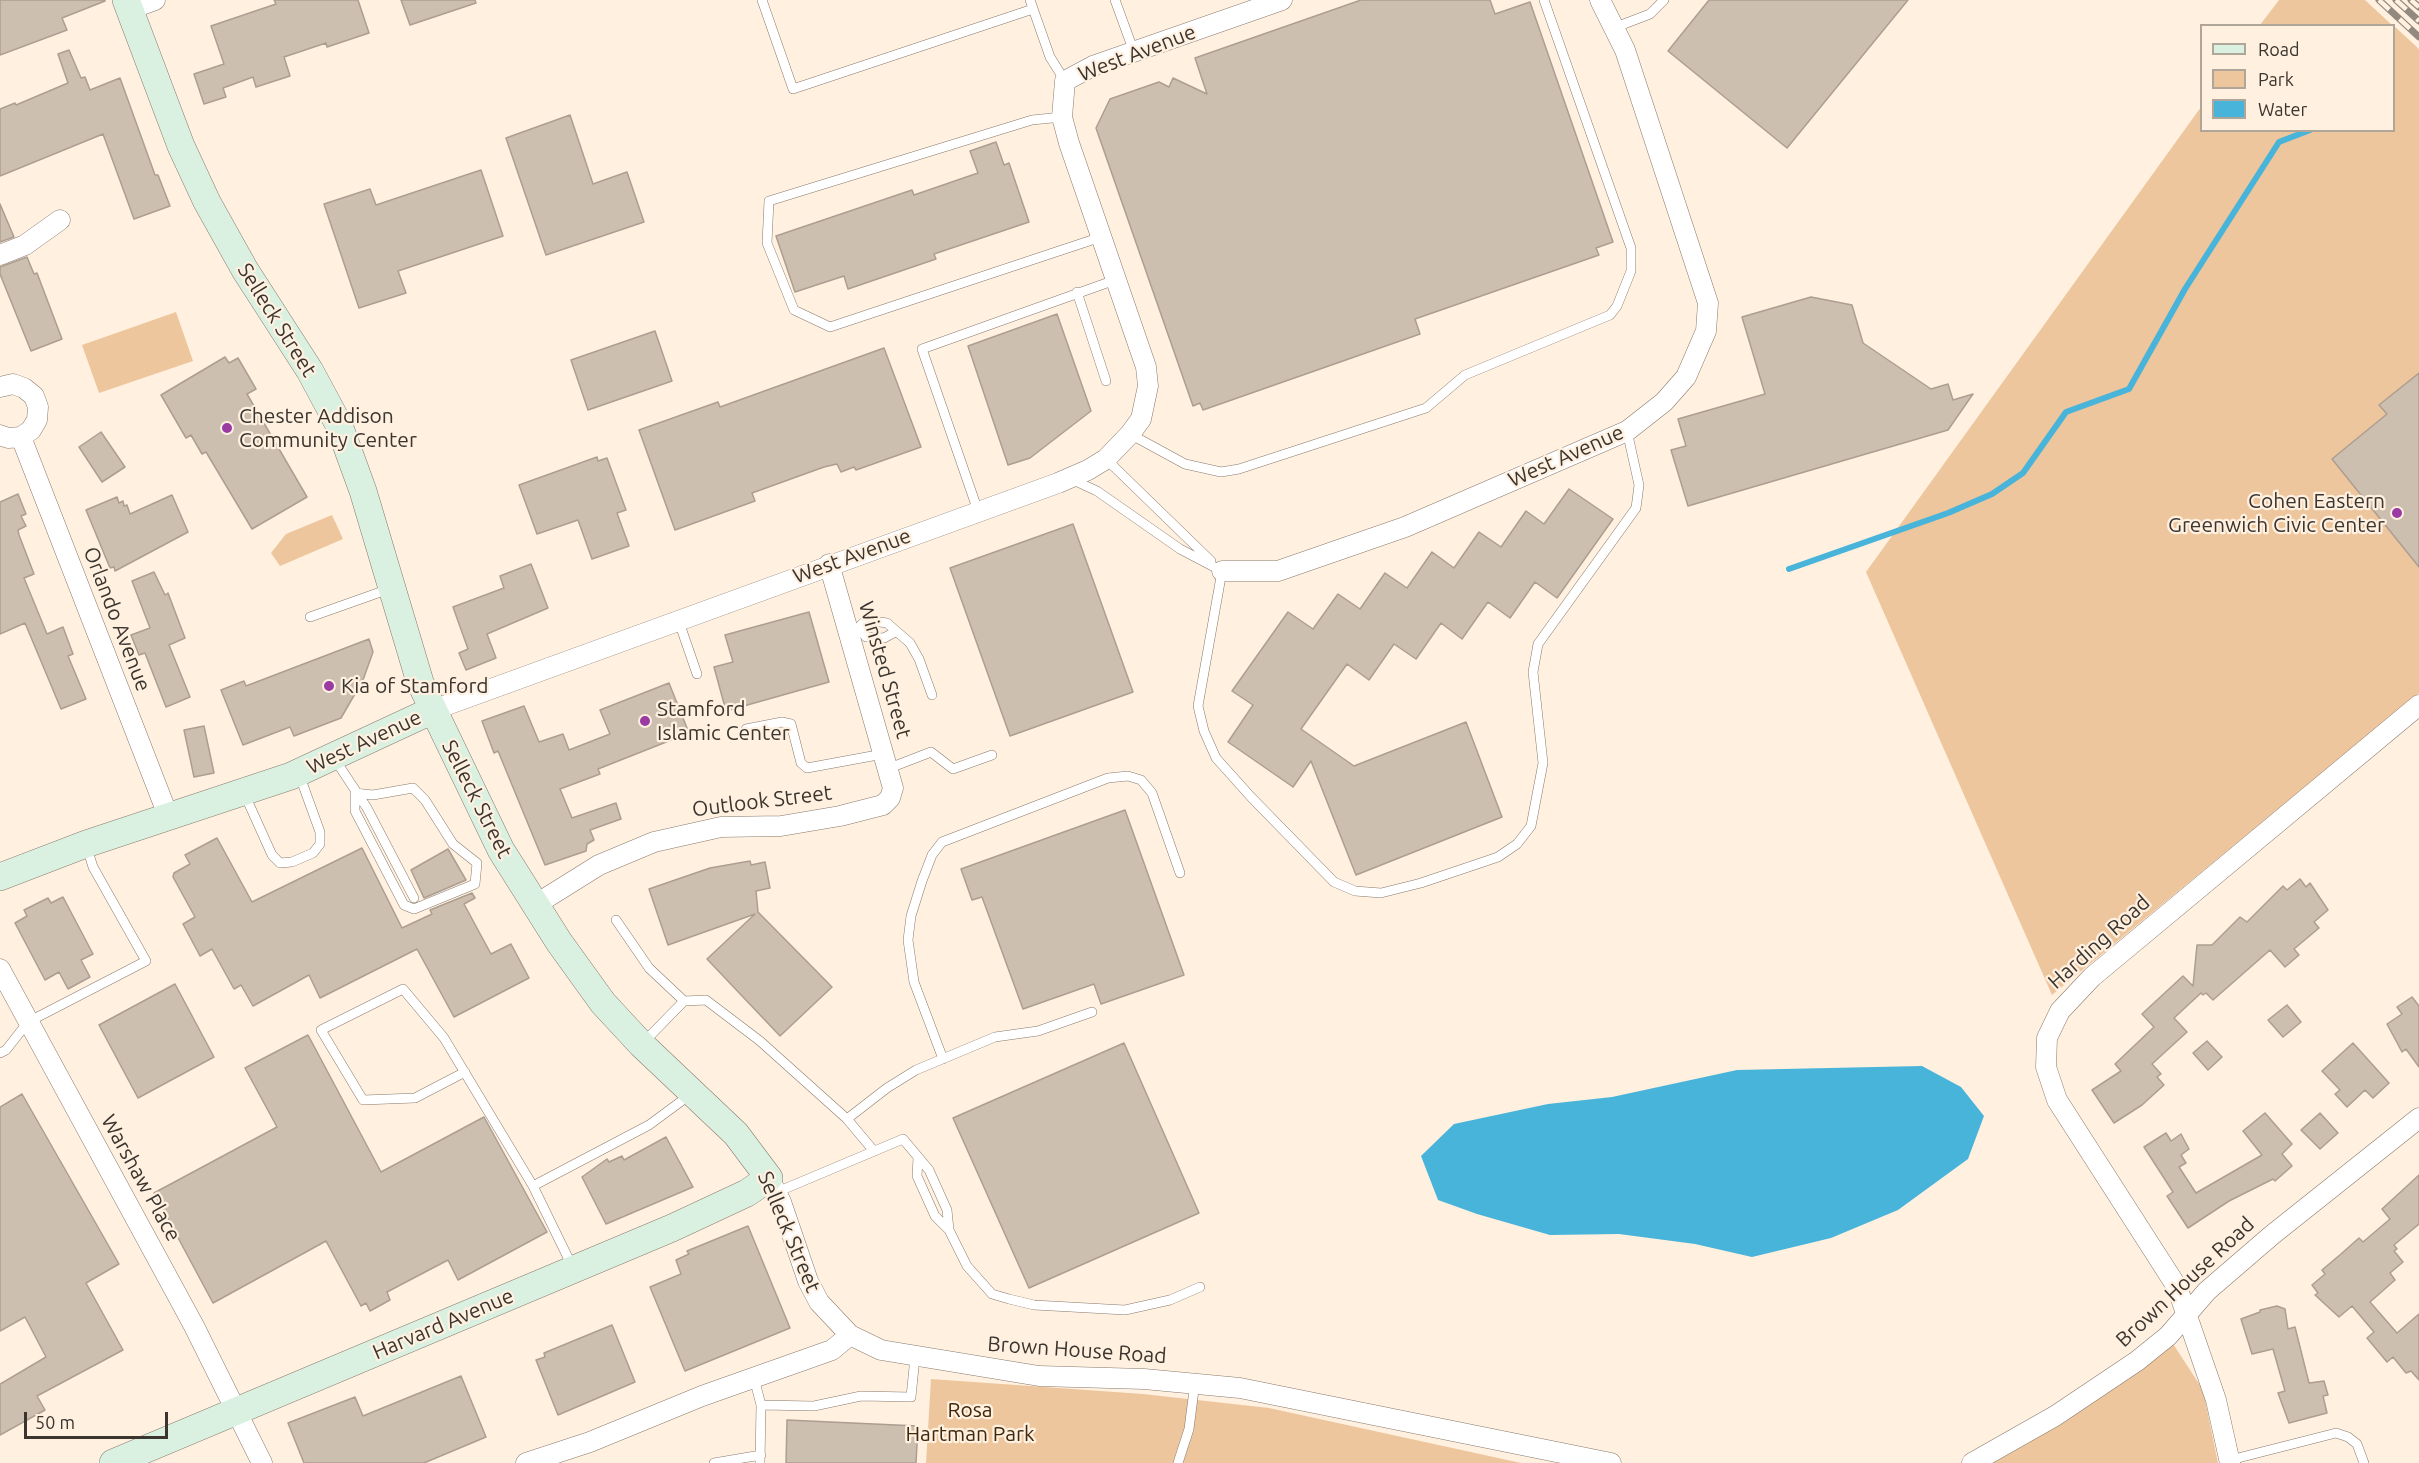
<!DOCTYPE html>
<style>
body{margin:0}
#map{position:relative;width:2419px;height:1463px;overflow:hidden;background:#fff0e0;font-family:Ubuntu,sans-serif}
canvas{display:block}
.legend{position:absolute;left:2200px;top:24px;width:195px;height:108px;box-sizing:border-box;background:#fff0e0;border:2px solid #b0a599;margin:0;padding:8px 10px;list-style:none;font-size:18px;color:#3a352f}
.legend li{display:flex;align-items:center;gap:12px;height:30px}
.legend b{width:30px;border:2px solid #b0a599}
.scale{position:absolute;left:24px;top:1412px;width:144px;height:27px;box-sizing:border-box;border:3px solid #3a352f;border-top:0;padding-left:8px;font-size:18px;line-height:21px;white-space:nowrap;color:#3a352f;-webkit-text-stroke:4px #fff0e0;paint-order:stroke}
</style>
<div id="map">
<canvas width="2419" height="1463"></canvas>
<ul class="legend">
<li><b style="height:8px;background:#daf1e2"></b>Road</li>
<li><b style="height:16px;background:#edc69d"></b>Park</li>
<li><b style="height:16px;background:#48b4da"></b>Water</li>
</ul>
<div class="scale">50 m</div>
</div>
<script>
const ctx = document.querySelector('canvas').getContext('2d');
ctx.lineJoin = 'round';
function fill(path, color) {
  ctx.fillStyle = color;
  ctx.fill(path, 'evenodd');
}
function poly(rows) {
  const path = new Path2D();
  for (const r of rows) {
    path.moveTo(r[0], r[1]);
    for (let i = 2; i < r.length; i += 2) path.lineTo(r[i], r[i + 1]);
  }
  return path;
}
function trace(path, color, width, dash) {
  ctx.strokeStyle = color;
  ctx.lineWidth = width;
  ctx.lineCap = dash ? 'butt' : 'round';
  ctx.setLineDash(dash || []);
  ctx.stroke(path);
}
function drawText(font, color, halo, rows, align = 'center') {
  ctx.font = font + ' Ubuntu,sans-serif';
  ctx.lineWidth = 4.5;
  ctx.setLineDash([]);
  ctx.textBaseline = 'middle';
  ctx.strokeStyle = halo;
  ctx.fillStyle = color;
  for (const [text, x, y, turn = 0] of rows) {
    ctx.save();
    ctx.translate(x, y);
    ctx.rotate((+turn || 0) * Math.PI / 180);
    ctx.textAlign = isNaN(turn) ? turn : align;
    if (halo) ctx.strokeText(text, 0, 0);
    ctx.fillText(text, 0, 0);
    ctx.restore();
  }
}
fill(poly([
 [2279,0,2365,0,2393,26,2260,25],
 [2394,26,2419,49,2419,693,2052,995,1866,572,2201,107,2202,130,2394,130],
 [176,312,193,361,99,393,82,345],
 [332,515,343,539,280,566,271,553,286,534],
 [2168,1336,2203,1390,2218,1463,1972,1463],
 [931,1379,1143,1394,1269,1408,1521,1463,926,1463]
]), '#edc69d');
fill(poly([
 [1922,1066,1961,1087,1984,1116,1968,1159,1898,1210,1831,1238,1752,1257,1695,1244,1619,1234,1550,1235,1477,1214,1438,1200,1421,1156,1454,1124,1548,1104,1612,1097,1737,1070]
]), '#48b4da');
trace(poly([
 [1789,569,1948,513,1992,494,2023,473,2066,412,2129,389,2185,289,2279,142,2310,130]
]), '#48b4da', 6);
const building = poly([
 [0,0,105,0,105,1,62,18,67,30,0,55,0,0],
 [274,0,358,0,369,33,327,47,326,43,284,57,290,76,256,87,253,77,223,88,226,97,204,104,194,74,224,64,211,26,276,4,274,0],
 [401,0,475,0,476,3,410,25,401,0],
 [1361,0,1490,0,1495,14,1530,2,1613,242,1596,248,1599,255,1415,319,1420,334,1203,410,1200,403,1193,406,1096,128,1110,99,1159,82,1169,87,1173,78,1207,94,1195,58,1361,0],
 [1709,0,1908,0,1787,148,1668,51,1709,0],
 [69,50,81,78,85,77,90,90,120,78,155,175,158,175,170,206,134,219,103,134,0,176,0,109,15,103,16,105,68,83,58,54,69,50],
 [570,115,593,184,627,172,644,222,546,255,506,138,570,115],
 [996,142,1004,165,1009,163,1029,222,934,254,936,259,848,289,844,276,795,292,776,236,912,190,914,195,978,173,970,151,996,142],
 [481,170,503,236,398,271,406,293,359,308,324,204,370,189,376,205,481,170],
 [0,204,14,237,0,242,0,204],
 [27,257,34,274,37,273,62,339,31,351,0,274,0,267,27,257],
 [1811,297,1852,305,1863,343,1931,389,1948,384,1953,400,1973,394,1948,430,1688,506,1671,450,1686,446,1678,419,1765,394,1742,317,1811,297],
 [1057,314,1091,411,1030,458,1008,465,968,346,1057,314],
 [655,331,672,381,588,410,571,360,655,331],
 [884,348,921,447,856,470,854,467,841,472,837,464,824,467,752,493,755,501,675,530,639,430,718,402,720,407,884,348],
 [225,357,229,363,238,358,256,389,247,394,307,497,252,529,206,452,202,454,191,435,186,438,161,395,225,357],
 [2419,373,2419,567,2332,459,2387,414,2379,405,2419,373],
 [101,432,125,467,102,482,79,447,101,432],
 [597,457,598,461,607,458,626,510,617,513,629,546,592,559,578,520,537,534,519,485,597,457],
 [1569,489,1613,519,1557,598,1535,582,1510,618,1488,602,1462,639,1441,623,1416,659,1394,644,1369,680,1347,664,1301,729,1354,766,1466,722,1502,817,1356,875,1311,761,1293,787,1228,742,1253,705,1232,691,1288,612,1313,629,1338,594,1360,609,1385,573,1407,588,1432,552,1454,568,1479,532,1501,547,1526,511,1544,524,1569,489],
 [18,494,26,514,21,516,26,526,18,530,19,535,34,574,24,578,47,634,63,627,73,654,68,656,86,699,61,709,25,623,0,634,0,502,18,494],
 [172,495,188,532,115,571,114,567,110,568,86,510,117,497,119,503,123,501,124,506,127,505,130,514,172,495],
 [1073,524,1133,692,1010,736,950,568,1073,524],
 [531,564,548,608,487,634,496,658,466,670,459,653,468,649,453,607,504,588,500,576,531,564],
 [154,572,165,595,168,593,185,638,169,645,190,697,166,707,145,653,139,655,131,635,150,628,132,581,154,572],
 [809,612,829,682,726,711,714,667,733,662,725,635,809,612],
 [369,639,373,652,363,680,341,718,294,736,290,727,243,745,221,690,244,681,246,686,369,639],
 [669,683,689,733,598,769,600,774,560,789,572,818,616,803,621,819,590,830,594,840,587,844,586,851,545,865,498,751,494,753,482,721,524,706,539,742,563,734,569,750,610,734,600,710,669,683],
 [204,726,214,773,194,777,184,730,204,726],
 [1125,810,1184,975,1101,1004,1094,984,1023,1009,982,897,972,900,961,869,1125,810],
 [217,838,252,902,362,848,402,928,432,914,430,910,472,893,475,898,464,904,491,954,511,944,529,978,454,1017,417,949,320,998,309,975,253,1006,241,985,234,989,212,949,200,956,183,924,195,917,173,877,174,873,190,864,185,855,217,838],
 [448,849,466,880,424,898,411,870,448,849],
 [750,861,751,865,765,862,770,888,756,891,758,912,832,987,780,1036,707,959,755,914,668,945,649,889,710,868,750,861],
 [2300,879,2306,887,2310,883,2328,910,2314,922,2319,928,2294,949,2299,955,2285,967,2270,950,2213,1000,2206,993,2203,995,2201,993,2174,1018,2187,1032,2152,1064,2161,1074,2157,1077,2164,1085,2142,1105,2114,1123,2092,1090,2121,1071,2115,1064,2154,1027,2142,1014,2183,976,2193,986,2197,945,2212,945,2240,917,2247,922,2283,886,2287,890,2300,879],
 [63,897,93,954,81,960,90,977,68,989,59,972,45,980,15,923,27,916,24,910,48,898,51,903,63,897],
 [175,984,214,1057,138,1098,99,1025,175,984],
 [2412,997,2419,1006,2419,1067,2406,1049,2402,1052,2387,1024,2402,1014,2397,1007,2412,997],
 [2287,1005,2301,1022,2283,1037,2268,1020,2287,1005],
 [308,1035,381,1172,484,1117,547,1232,458,1280,448,1260,387,1292,390,1300,370,1311,366,1303,361,1306,326,1241,213,1303,154,1193,277,1127,245,1068,308,1035],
 [2207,1041,2222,1057,2208,1070,2193,1053,2207,1041],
 [1124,1043,1199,1213,1029,1288,953,1118,1124,1043],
 [2353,1043,2389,1083,2373,1098,2365,1090,2347,1107,2335,1094,2340,1090,2322,1071,2353,1043],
 [22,1094,119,1264,86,1283,123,1350,37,1396,45,1410,0,1435,0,1384,46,1357,25,1317,0,1331,0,1107,22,1094],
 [2265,1113,2292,1144,2282,1154,2292,1166,2275,1181,2273,1179,2229,1201,2188,1228,2167,1196,2173,1192,2144,1147,2166,1133,2171,1141,2181,1134,2189,1149,2181,1155,2186,1163,2179,1167,2196,1193,2262,1155,2243,1131,2265,1113],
 [2320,1113,2338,1133,2320,1149,2301,1130,2320,1113],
 [666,1137,693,1187,606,1224,582,1177,607,1159,609,1162,622,1156,624,1160,666,1137],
 [2419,1175,2419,1224,2394,1245,2397,1249,2394,1251,2403,1262,2390,1273,2395,1280,2370,1302,2397,1333,2419,1314,2419,1380,2411,1371,2406,1373,2393,1357,2387,1362,2367,1338,2374,1332,2352,1306,2339,1317,2315,1295,2318,1293,2312,1285,2325,1274,2322,1270,2341,1254,2359,1238,2363,1242,2390,1219,2382,1209,2419,1175],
 [748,1226,790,1328,685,1371,650,1287,681,1274,676,1260,689,1254,687,1251,748,1226],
 [2277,1306,2285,1309,2288,1329,2295,1327,2309,1383,2324,1381,2328,1395,2323,1396,2327,1413,2289,1423,2278,1393,2285,1391,2273,1349,2252,1354,2241,1319,2260,1312,2260,1310,2277,1306],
 [612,1325,635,1382,558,1415,536,1360,545,1357,544,1353,612,1325],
 [461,1376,486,1437,424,1463,304,1463,288,1423,355,1397,363,1416,461,1376],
 [787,1420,918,1426,916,1463,786,1463,787,1420]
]);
fill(building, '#cdbfb0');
trace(building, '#ac9e90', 1.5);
const lane = poly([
 [762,0,793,89,1033,9],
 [1030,0,1050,57,1065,81],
 [1115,0,1134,52],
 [1616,27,1650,14,1664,0],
 [1062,117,1032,120,769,201,767,243,794,310,830,327,1101,237],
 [1077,292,1106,381],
 [1130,434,1185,464,1221,472,1239,469,1426,408,1465,375,1610,315,1617,306,1631,271,1631,248,1544,0],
 [1106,459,1211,561],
 [1071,479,1097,491,1180,549,1222,571],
 [978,511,922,349,1115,280],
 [1222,571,1198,706,1204,731,1216,758,1251,797,1334,882,1355,891,1381,893,1421,883,1498,857,1517,844,1531,826,1543,763,1533,672,1538,644,1636,508,1639,485,1627,431],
 [310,617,389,589],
 [678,619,697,674],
 [858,628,866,637,884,638,895,632],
 [849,630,858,628,866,620,887,623,910,643,919,659,932,695],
 [746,729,782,722,791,724,801,763,807,768,883,754],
 [334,758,367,808,414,898],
 [887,769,931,752,953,769,992,755],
 [413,788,425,800,453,844,477,863,475,884,414,909,404,905,355,811,355,793,373,795,413,788],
 [244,793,272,855,280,863,292,862,313,853,320,844,320,832,299,774],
 [616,920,649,968,684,1001,643,1043],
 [684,1001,706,1000,760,1041,847,1119,873,1150],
 [0,1053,6,1050,28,1022,146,961,93,867,87,848],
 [943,1059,914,982,908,940,911,916,922,881,932,855,942,842,1108,778,1128,776,1141,780,1152,793,1180,873],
 [465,1072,415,1098,363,1100,321,1030,403,989,444,1038,533,1186,573,1268],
 [847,1119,887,1088,916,1070,995,1037,1038,1031,1092,1012],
 [533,1186,649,1125,691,1094],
 [777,1192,903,1139,929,1170,947,1210,949,1230,935,1216,917,1176,918,1158],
 [949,1230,967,1266,992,1294,1009,1299,1034,1305,1125,1310,1170,1300,1200,1287],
 [754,1378,761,1405,760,1463],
 [761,1405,814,1406,861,1396,911,1397,915,1357],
 [2230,1460,2336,1433,2348,1437,2357,1444,2364,1463],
 [714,1463,761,1455],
 [1178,1463,1189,1429,1195,1382]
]);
const street = poly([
 [130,9,155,0],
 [0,255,25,245,60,220],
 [0,387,13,384,24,388,34,396,38,407,37,420,31,430,21,437,8,438,0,435],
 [21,437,169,818],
 [1222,571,1278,571,1405,527,1627,431,1664,402,1686,377,1706,331,1708,303,1625,50,1600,0],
 [433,710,1058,483,1088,470,1106,459,1130,434,1141,419,1148,386,1146,367,1069,143,1062,117,1065,81,1093,66,1282,0],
 [535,905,599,865,654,842,721,827,781,826,840,816,883,805,890,798,893,788,829,564],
 [0,969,194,1326,262,1463],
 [769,1178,781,1202,808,1281,819,1302,850,1335,881,1350,1039,1376,1144,1379,1240,1388,1611,1463],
 [526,1463,590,1442,702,1396,832,1350,850,1335],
 [1972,1463,2055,1416,2137,1361,2168,1336,2207,1291,2272,1235,2419,1118],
 [2230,1463,2216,1400,2177,1287,2057,1100,2046,1067,2047,1038,2060,1011,2092,977,2419,705]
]);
const secondary = poly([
 [0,877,86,844,291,776,433,710],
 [113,1463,672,1228,747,1193,769,1178,736,1134,641,1044,603,1003,559,942,501,850,420,682,363,491,339,425,310,371,245,270,207,202,181,146,126,0]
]);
trace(lane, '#887a6d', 10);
trace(street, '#887a6d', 21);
trace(secondary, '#887a6d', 28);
trace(lane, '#fff', 9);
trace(street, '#fff', 20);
trace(secondary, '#daf1e2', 27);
const rail = poly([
 [2379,0,2419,37],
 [2396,0,2419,21],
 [2411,0,2419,7]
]);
trace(rail, '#938a7f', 7);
trace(rail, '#fff0e0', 4.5, [14]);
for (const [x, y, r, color] of [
 [227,428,6,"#9a3aa2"],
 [2397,513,6,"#9a3aa2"],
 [329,686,6,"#9a3aa2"],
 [645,721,6,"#9a3aa2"]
]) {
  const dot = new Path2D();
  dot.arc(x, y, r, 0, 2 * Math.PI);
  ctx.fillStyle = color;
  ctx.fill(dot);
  trace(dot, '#fff0e0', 2);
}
drawText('21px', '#3a352f', '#fff0e0', [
 ["West Avenue",1137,53,-21],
 ["Selleck Street",277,320,58],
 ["West Avenue",1566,456,-24],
 ["West Avenue",852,556,-20],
 ["Orlando Avenue",117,619,69],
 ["Winsted Street",885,670,74],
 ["West Avenue",364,742,-25],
 ["Selleck Street",477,799,63],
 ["Outlook Street",762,801,-7],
 ["Harding Road",2099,942,-42],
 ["Warshaw Place",141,1178,61],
 ["Selleck Street",789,1232,67],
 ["Brown House Road",2185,1282,-43],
 ["Harvard Avenue",443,1324,-23],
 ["Brown House Road",1077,1350,4]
]);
drawText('21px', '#3a352f', '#fff0e0', [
 ["Chester Addison",239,416],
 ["Community Center",239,440],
 ["Cohen Eastern",2385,501,"right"],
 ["Greenwich Civic Center",2385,525,"right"],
 ["Kia of Stamford",341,686],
 ["Stamford",657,709],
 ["Islamic Center",657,733]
], 'left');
drawText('21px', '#41280a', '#fff0e0', [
 ["Rosa",970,1410],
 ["Hartman Park",970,1434]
]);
</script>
